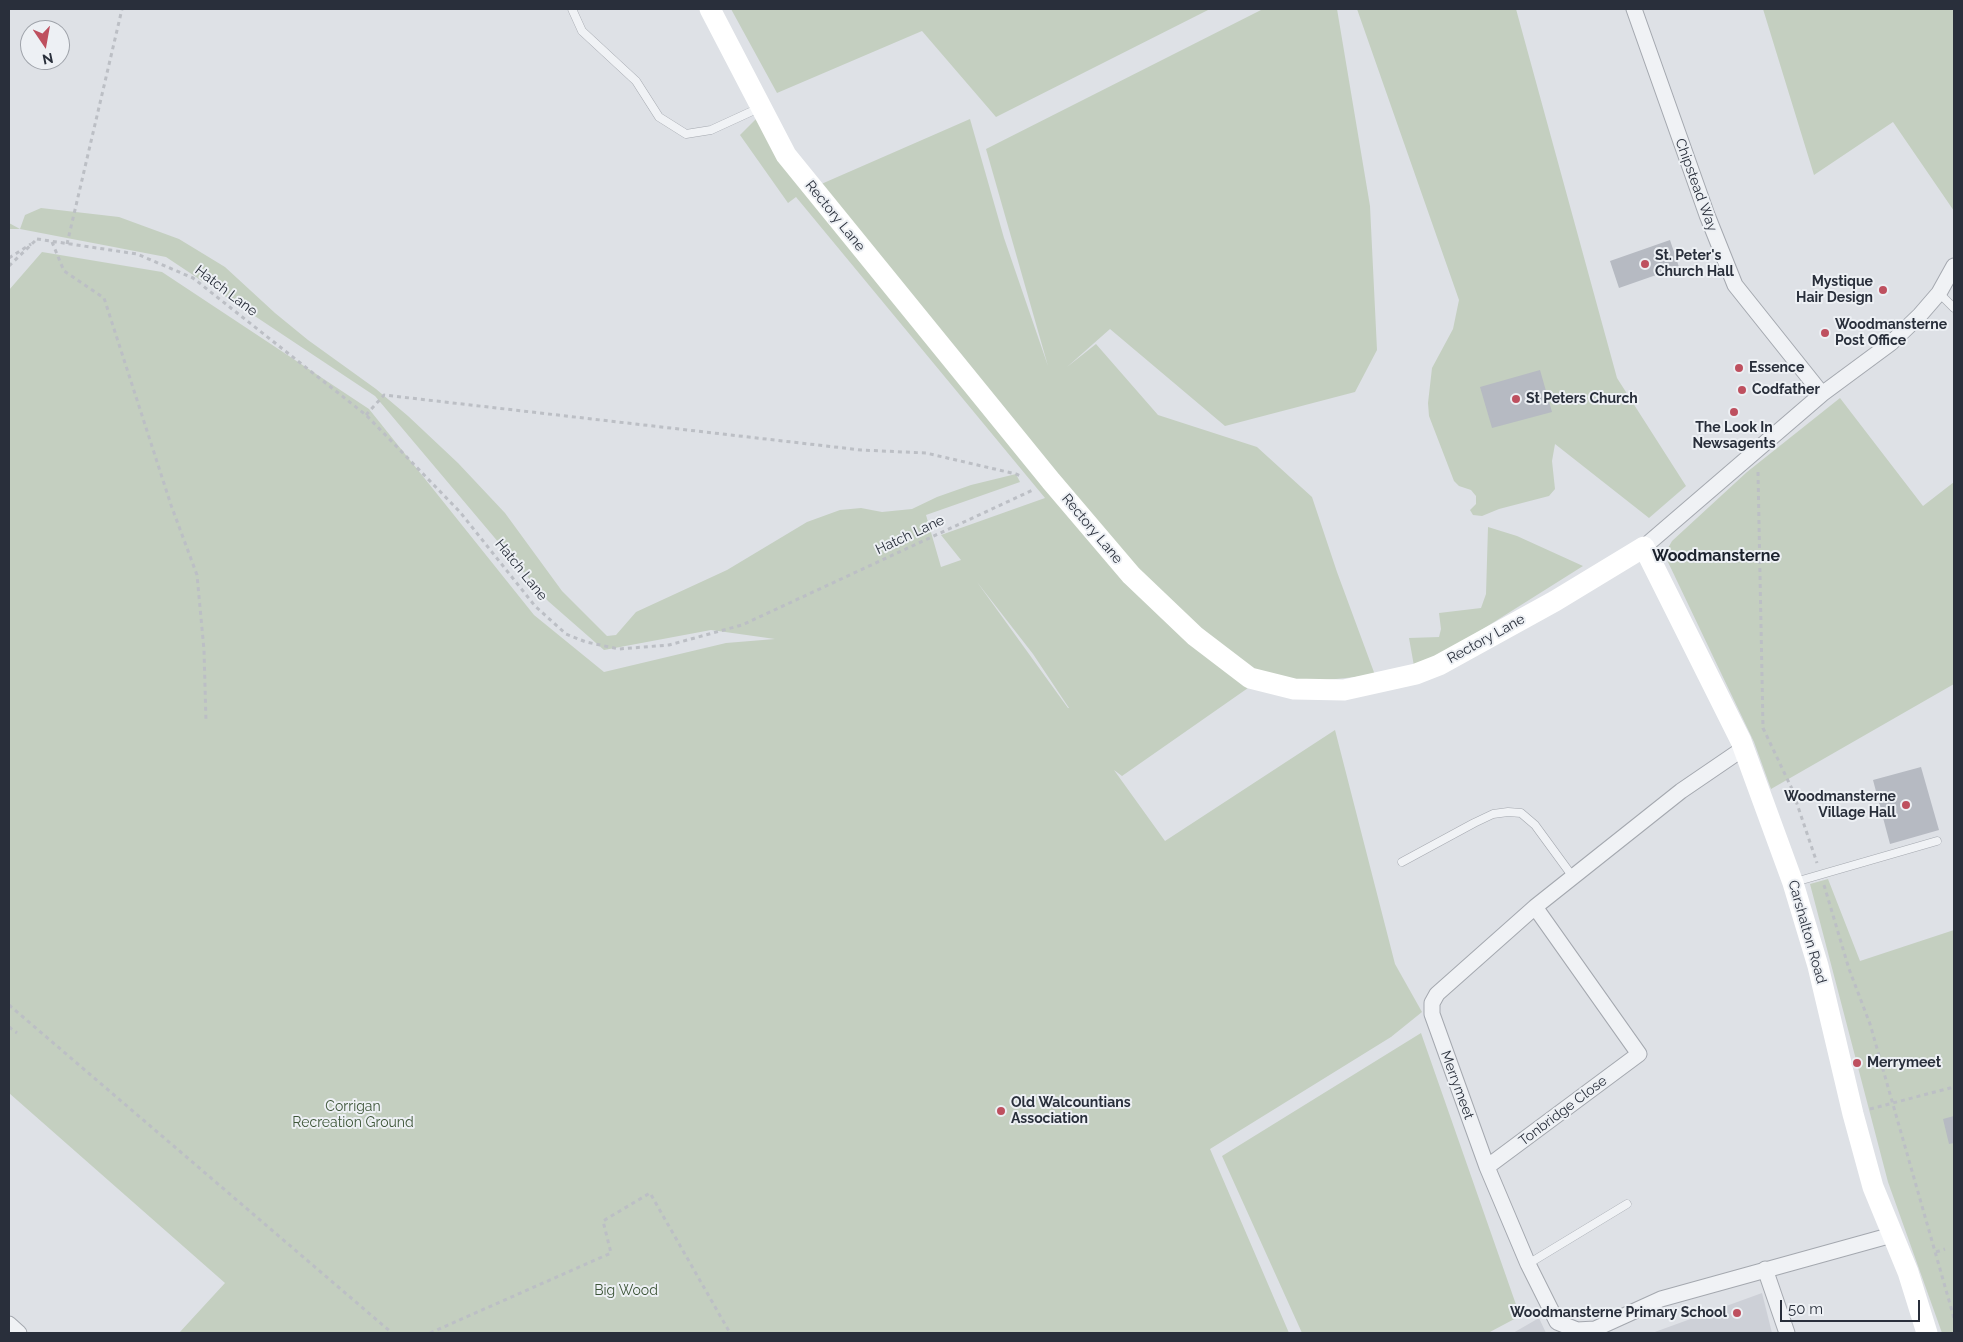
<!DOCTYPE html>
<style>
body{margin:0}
#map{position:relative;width:1963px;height:1342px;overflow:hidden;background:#dee1e6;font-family:Raleway,sans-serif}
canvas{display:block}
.frame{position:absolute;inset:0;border:10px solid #292f3b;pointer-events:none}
.north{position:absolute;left:20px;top:20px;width:50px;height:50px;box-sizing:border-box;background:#edf0f4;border:1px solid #9fa3aa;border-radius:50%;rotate:168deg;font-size:14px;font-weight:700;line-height:20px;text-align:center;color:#292f3b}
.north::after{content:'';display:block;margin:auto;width:18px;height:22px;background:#be505f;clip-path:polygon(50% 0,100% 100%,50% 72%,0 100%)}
.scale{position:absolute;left:1780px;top:1300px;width:140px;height:22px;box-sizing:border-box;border:2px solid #292f3b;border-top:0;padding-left:6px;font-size:15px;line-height:18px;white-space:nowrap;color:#292f3b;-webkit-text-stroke:4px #edf0f4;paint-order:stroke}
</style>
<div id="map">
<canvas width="1963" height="1342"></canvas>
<div class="frame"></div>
<div class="north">N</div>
<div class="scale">50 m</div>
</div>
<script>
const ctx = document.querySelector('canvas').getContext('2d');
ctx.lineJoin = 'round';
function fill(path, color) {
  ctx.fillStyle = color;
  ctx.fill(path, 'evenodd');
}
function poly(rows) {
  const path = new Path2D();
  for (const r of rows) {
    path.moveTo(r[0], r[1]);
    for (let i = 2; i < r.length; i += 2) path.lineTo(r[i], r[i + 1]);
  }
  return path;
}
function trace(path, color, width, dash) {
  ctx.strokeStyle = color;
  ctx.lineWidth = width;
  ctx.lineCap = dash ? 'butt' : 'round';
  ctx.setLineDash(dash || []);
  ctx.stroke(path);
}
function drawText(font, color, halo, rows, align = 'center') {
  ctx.font = font + ' Raleway,sans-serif';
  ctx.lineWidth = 4;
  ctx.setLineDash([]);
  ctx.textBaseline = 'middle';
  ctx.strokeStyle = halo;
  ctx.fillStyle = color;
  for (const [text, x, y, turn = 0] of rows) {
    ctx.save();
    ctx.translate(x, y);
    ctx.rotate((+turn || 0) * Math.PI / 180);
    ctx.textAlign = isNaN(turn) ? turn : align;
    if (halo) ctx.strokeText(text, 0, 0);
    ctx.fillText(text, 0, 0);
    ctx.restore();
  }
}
fill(poly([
 [1762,1293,1772,1333,1652,1333],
 [1539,1318,1546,1333,1513,1333]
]), '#cdd0d7');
fill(poly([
 [731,9,1210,9,996,117,922,31,777,93],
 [1263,9,1337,9,1370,206,1377,350,1355,392,1225,426,1110,329,1067,367,1096,344,1158,415,1257,447,1312,497,1337,572,1375,675,1248,688,1122,776,1114,770,1165,841,1335,730,1395,964,1422,1012,1391,1037,1210,1149,1289,1333,179,1333,225,1283,9,1093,9,290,42,252,162,272,369,409,534,615,604,672,726,643,775,639,711,630,604,650,548,601,375,396,166,257,20,229,9,229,9,223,20,229,25,215,41,208,119,217,179,239,225,267,275,313,308,340,376,389,408,416,458,463,505,513,562,591,607,636,616,635,636,612,727,570,807,522,840,510,861,508,882,512,912,509,937,497,971,485,1016,474,1020,482,926,515,941,567,961,560,941,535,1045,498,796,197,788,203,740,135,756,119,803,192,970,119,1004,238,1048,366,986,149],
 [977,582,1033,654,1069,708,1068,708],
 [1357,9,1516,9,1617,378,1686,486,1649,518,1555,444,1552,461,1555,489,1549,496,1499,509,1482,516,1473,515,1470,510,1476,504,1476,496,1471,490,1459,486,1454,481,1429,416,1428,403,1432,368,1453,329,1459,300],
 [1763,9,1954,9,1954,211,1893,122,1814,175],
 [1840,398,1923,506,1954,482,1954,684,1771,789,1754,742,1667,560,1667,550,1672,541,1747,472],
 [1488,527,1517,536,1583,566,1475,634,1435,657,1414,666,1409,638,1439,637,1441,629,1439,613,1481,608,1486,594],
 [1828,879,1860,961,1954,930,1954,1333,1942,1333,1888,1182,1810,884],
 [1421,1033,1520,1316,1488,1333,1302,1333,1222,1156]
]), '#c4cfc0');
fill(poly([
 [1670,240,1679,267,1619,288,1610,261],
 [1540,370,1552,412,1492,428,1480,387],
 [1921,767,1939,830,1890,844,1873,780],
 [1954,1116,1954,1143,1949,1144,1943,1119]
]), '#b6bac2');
const service = poly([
 [572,9,582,31,636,81,659,117,686,134,711,130,759,108],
 [1939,293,1954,308],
 [1402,862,1474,823,1493,814,1508,812,1521,813,1535,825,1573,877],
 [1795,882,1937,841],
 [1528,1264,1627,1204]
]);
const minor = poly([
 [1634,9,1707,215,1735,285,1822,394],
 [1644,547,1822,394,1891,343,1920,315,1939,293,1954,266],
 [1744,748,1681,791,1535,907,1437,994,1432,1003,1432,1014,1487,1167,1528,1264,1557,1322,1577,1330,1595,1329,1661,1299,1892,1235],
 [1487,1167,1639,1054,1535,907],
 [1765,1269,1787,1333],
 [9,1324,19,1333]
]);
trace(service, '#a4a8af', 9);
trace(minor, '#a4a8af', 17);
trace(poly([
 [37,239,137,254,193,278,366,415,460,512,535,606,566,634,586,642,619,649,669,645,742,625,1035,489],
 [52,242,64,271,104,298,171,505,197,575,204,650,206,722],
 [67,244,122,9],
 [9,258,31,244],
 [9,266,37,239],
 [366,415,384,395,861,450,926,453,1016,474,1021,476],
 [1758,472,1763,728,1792,789,1817,863],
 [1824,885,1849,969,1870,1024,1954,1318],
 [9,1005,392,1333],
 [9,1027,17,1033],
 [1870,1109,1954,1087],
 [1936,1252,1945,1249],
 [430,1333,611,1253,603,1221,650,1193,730,1333]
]), '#bcbfc5', 3, [4, 4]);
trace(service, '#f0f2f5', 8);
trace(minor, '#f0f2f5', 15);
trace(poly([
 [710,9,786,155,1051,481,1131,575,1195,636,1250,678,1294,689,1344,690,1416,674,1439,665,1555,601,1644,547,1741,741,1793,883,1818,966,1853,1114,1873,1187,1908,1272,1927,1333]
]), '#fff', 21);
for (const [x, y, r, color] of [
 [1645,264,5,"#be505f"],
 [1883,290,5,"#be505f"],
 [1825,333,5,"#be505f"],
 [1739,368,5,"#be505f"],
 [1742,390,5,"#be505f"],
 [1516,399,5,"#be505f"],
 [1734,412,5,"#be505f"],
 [1906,805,5,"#be505f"],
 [1857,1063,5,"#be505f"],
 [1001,1111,5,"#be505f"],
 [1737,1313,5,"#be505f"]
]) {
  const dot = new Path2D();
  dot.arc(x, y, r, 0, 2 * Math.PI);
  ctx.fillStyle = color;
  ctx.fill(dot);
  trace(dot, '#edf0f4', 2);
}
drawText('14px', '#292f3b', '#edf0f4', [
 ["Chipstead Way",1696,185,70],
 ["Rectory Lane",835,216,51],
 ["Hatch Lane",226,291,37],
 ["Rectory Lane",1092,529,50],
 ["Hatch Lane",910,535,-25],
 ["Hatch Lane",521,570,51],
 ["Rectory Lane",1486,639,-29],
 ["Carshalton Road",1807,932,74],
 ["Merrymeet",1457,1085,70],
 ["Tonbridge Close",1563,1111,-37]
]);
drawText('bold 14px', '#292f3b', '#edf0f4', [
 ["St. Peter's",1655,256],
 ["Church Hall",1655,272],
 ["Mystique",1873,282,"right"],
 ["Hair Design",1873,298,"right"],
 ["Woodmansterne",1835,325],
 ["Post Office",1835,341],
 ["Essence",1749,368],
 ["Codfather",1752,390],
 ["St Peters Church",1526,399],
 ["The Look In",1734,428,"center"],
 ["Newsagents",1734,444,"center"],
 ["Woodmansterne",1896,797,"right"],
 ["Village Hall",1896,813,"right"],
 ["Merrymeet",1867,1063],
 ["Old Walcountians",1011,1103],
 ["Association",1011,1119],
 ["Woodmansterne Primary School",1727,1313,"right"]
], 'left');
drawText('14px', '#3d5538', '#edf0f4', [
 ["Corrigan",353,1107],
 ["Recreation Ground",353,1123],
 ["Big Wood",626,1291]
]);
drawText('bold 16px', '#1b212c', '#edf0f4', [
 ["Woodmansterne",1716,556]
]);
</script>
